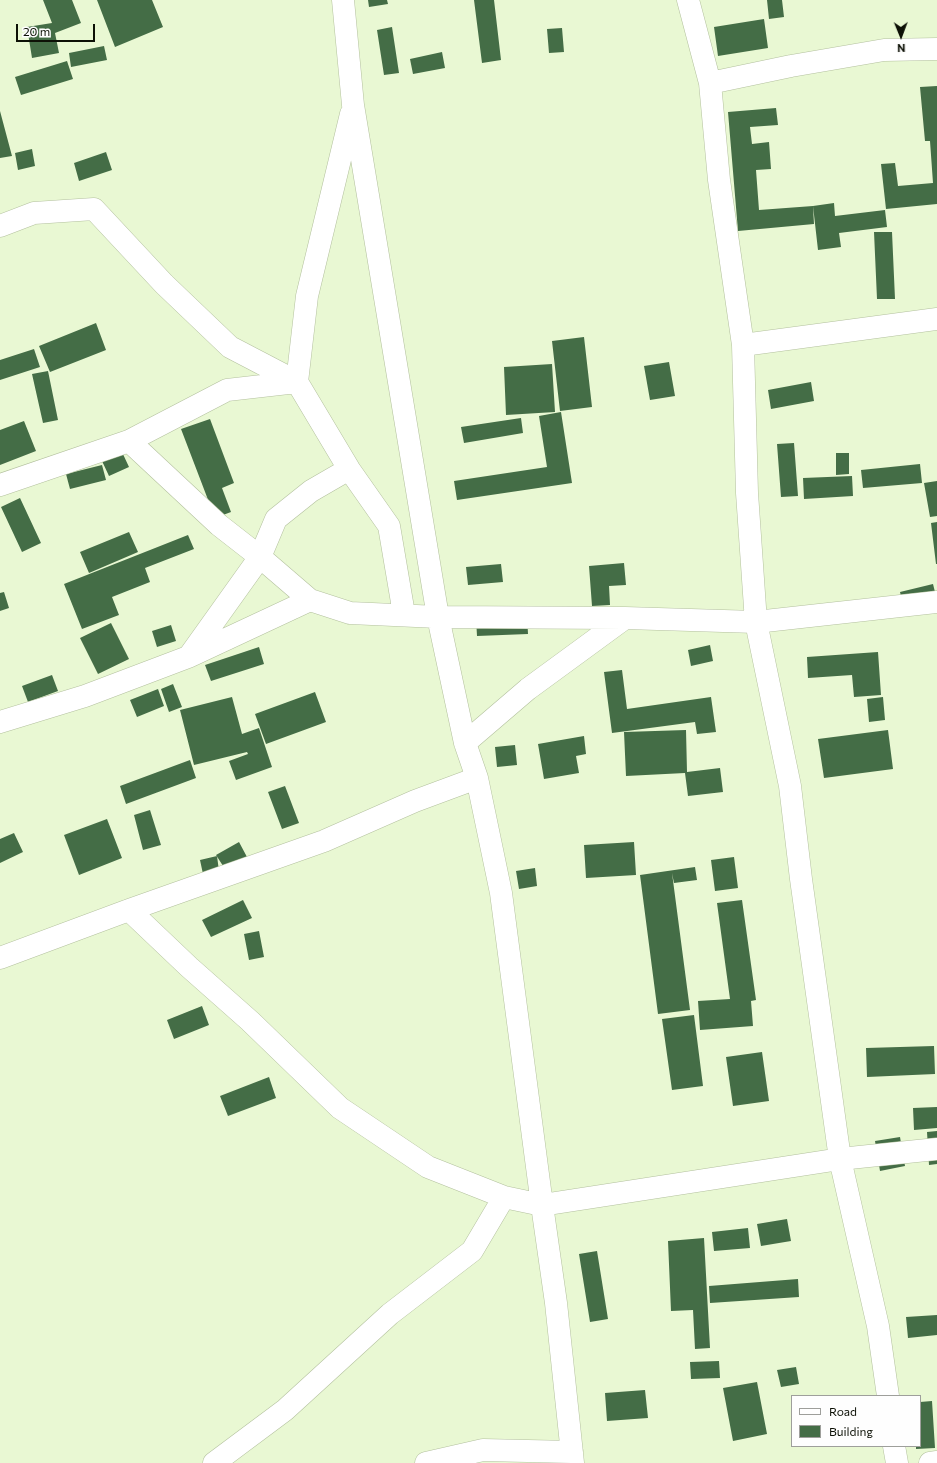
<!DOCTYPE html>
<style>
body{margin:0}
#map{position:relative;width:937px;height:1463px;overflow:hidden;background:#e9f8d3;font-family:Commissioner,sans-serif}
canvas{display:block}
.legend{position:absolute;left:791px;top:1395px;width:130px;height:52px;box-sizing:border-box;background:#fefefe;border:1px solid #9e9f9b;margin:0;padding:5px 7px;list-style:none;font-size:12px;color:#0d1106}
.legend li{display:flex;align-items:center;gap:8px;height:20px}
.legend b{width:20px;border:1px solid #9e9f9b}
.north{position:absolute;left:881px;top:16px;width:40px;height:40px;-webkit-text-stroke:3px #fefefe;paint-order:stroke;rotate:179deg;font-size:11px;font-weight:700;line-height:16px;text-align:center;color:#0d1106}
.north::after{content:'';display:block;margin:auto;width:14px;height:18px;background:#0d1106;clip-path:polygon(50% 0,100% 100%,50% 72%,0 100%)}
.scale{position:absolute;left:16px;top:24px;width:79px;height:18px;box-sizing:border-box;border:2px solid #0d1106;border-top:0;padding-left:5px;font-size:12px;line-height:14px;white-space:nowrap;color:#0d1106;-webkit-text-stroke:3px #fefefe;paint-order:stroke}
</style>
<div id="map">
<canvas width="937" height="1463"></canvas>
<ul class="legend">
<li><b style="height:5px;background:#fff"></b>Road</li>
<li><b style="height:11px;background:#446d46"></b>Building</li>
</ul>
<div class="north">N</div>
<div class="scale">20 m</div>
</div>
<script>
const ctx = document.querySelector('canvas').getContext('2d');
ctx.lineJoin = 'round';
function fill(path, color) {
  ctx.fillStyle = color;
  ctx.fill(path, 'evenodd');
}
function poly(rows) {
  const path = new Path2D();
  for (const r of rows) {
    path.moveTo(r[0], r[1]);
    for (let i = 2; i < r.length; i += 2) path.lineTo(r[i], r[i + 1]);
  }
  return path;
}
function trace(path, color, width, dash) {
  ctx.strokeStyle = color;
  ctx.lineWidth = width;
  ctx.lineCap = dash ? 'butt' : 'round';
  ctx.setLineDash(dash || []);
  ctx.stroke(path);
}
fill(poly([
 [43,0,72,0,81,23,55,33,59,53,32,58,27,27,52,23],
 [97,0,152,0,163,27,115,47],
 [368,0,387,0,388,4,369,7],
 [474,0,494,0,501,60,482,63],
 [767,0,782,0,784,17,769,19],
 [764,19,768,48,718,56,714,27],
 [392,27,399,73,384,75,377,30],
 [562,28,564,52,549,53,547,29],
 [104,46,107,60,71,67,69,53],
 [442,52,445,68,413,74,410,59],
 [67,61,73,79,21,95,15,77],
 [937,86,937,204,886,209,881,164,895,163,898,186,933,183,930,141,925,141,920,87],
 [776,108,778,125,750,127,752,144,769,142,771,169,756,170,759,210,813,206,814,224,738,231,728,112],
 [0,111,12,156,0,158],
 [32,149,35,166,18,170,15,153],
 [106,152,112,170,79,181,74,163],
 [834,203,835,216,885,210,887,227,839,233,841,247,818,250,813,206],
 [874,232,892,232,895,299,877,299],
 [96,323,106,350,50,372,39,346],
 [584,337,592,407,560,411,552,341],
 [34,349,40,367,0,380,0,360],
 [669,362,675,396,650,400,644,366],
 [552,364,555,412,506,415,504,367],
 [48,371,58,420,43,423,32,374],
 [811,382,814,401,771,409,768,390],
 [561,412,572,483,457,500,454,481,547,467,539,416],
 [521,418,523,433,464,443,461,427],
 [210,419,234,483,222,488,231,512,215,518,181,429],
 [24,421,36,451,0,465,0,430],
 [794,443,798,496,781,497,777,444],
 [122,452,129,467,109,476,102,461],
 [836,453,849,453,849,474,836,475],
 [920,464,922,483,863,488,861,470],
 [102,465,106,480,70,489,66,474],
 [852,476,853,496,804,499,803,478],
 [937,481,937,516,930,517,924,483],
 [20,498,41,543,22,552,1,507],
 [937,522,937,564,936,564,931,523],
 [129,532,138,552,89,573,80,552],
 [188,535,194,549,145,568,150,582,112,597,119,615,82,629,64,584],
 [624,563,626,585,609,586,610,605,592,606,589,566],
 [501,564,503,582,468,585,466,567],
 [933,584,937,600,904,609,900,592],
 [4,592,9,608,0,611,0,593],
 [527,615,528,634,477,636,476,618],
 [111,623,129,659,98,674,80,638],
 [171,625,176,641,157,647,152,631],
 [710,645,713,661,691,666,688,650],
 [259,647,264,664,211,681,205,665],
 [878,652,881,695,854,697,852,675,808,678,807,657],
 [622,670,627,709,711,697,716,732,697,734,695,722,612,733,604,672],
 [52,675,58,691,28,702,22,686],
 [173,684,182,707,169,712,161,689],
 [158,689,164,706,137,717,130,700],
 [315,692,326,722,266,744,255,714],
 [232,697,242,734,259,728,272,767,236,780,229,761,248,754,247,752,194,765,180,710],
 [883,697,885,720,869,722,867,699],
 [686,730,687,772,720,768,723,792,688,796,685,773,626,776,624,732],
 [888,730,893,769,824,778,818,739],
 [584,736,586,754,576,756,579,773,544,779,538,744],
 [515,745,517,765,497,767,495,747],
 [190,760,196,778,126,804,120,786],
 [285,786,299,823,282,829,268,792],
 [150,810,161,845,143,850,134,815],
 [107,819,122,858,79,875,64,835],
 [14,833,23,852,0,863,0,839],
 [239,842,247,857,225,869,216,855],
 [634,842,636,875,586,878,584,845],
 [217,856,219,871,203,874,200,860],
 [734,857,738,888,715,891,711,860],
 [695,867,697,880,674,883,672,873,690,1010,658,1014,640,875],
 [535,868,537,886,519,889,516,871],
 [243,900,252,918,211,937,202,920],
 [742,900,756,1000,751,1001,753,1026,700,1030,698,1001,730,999,717,903],
 [259,931,264,957,249,960,244,934],
 [202,1006,209,1025,174,1039,167,1020],
 [694,1015,703,1086,672,1090,662,1019],
 [934,1046,935,1074,867,1077,866,1048],
 [762,1052,769,1101,733,1106,726,1057],
 [269,1077,276,1098,228,1116,220,1096],
 [937,1107,937,1128,914,1130,913,1108],
 [937,1131,937,1164,929,1165,927,1132],
 [900,1137,905,1166,880,1171,875,1141],
 [787,1219,791,1241,761,1246,757,1224],
 [748,1228,750,1248,714,1251,712,1232],
 [704,1238,710,1348,695,1349,693,1310,671,1311,668,1241],
 [597,1251,608,1319,590,1322,579,1254],
 [798,1279,799,1297,710,1303,709,1286],
 [937,1315,937,1335,908,1338,906,1317],
 [719,1361,720,1378,691,1379,690,1362],
 [796,1367,799,1384,781,1387,777,1370],
 [757,1382,767,1434,733,1441,723,1388],
 [645,1390,648,1418,607,1421,605,1393],
 [932,1401,935,1448,916,1449,916,1446,920,1446,920,1402]
]), '#446d46');
const minor = poly([
 [343,0,353,105,438,617,465,743,477,778,501,893,542,1205,556,1303,573,1463],
 [688,0,710,83,719,180,743,345,747,493,756,622,790,786,801,879,840,1159,878,1326,888,1396],
 [710,83,791,66,884,50,937,49],
 [351,114,307,296,297,382,349,469,389,526,404,614],
 [0,226,34,213,94,209,164,284,230,347,297,382],
 [743,345,937,319],
 [129,441,219,525,260,557,310,600,350,613,438,617,625,618,756,622,937,602],
 [0,485,129,441,227,390,297,382],
 [190,655,260,557,276,519,311,491,349,469],
 [0,722,85,696,188,657,310,600],
 [465,743,528,689,625,618],
 [129,910,189,967,250,1021,340,1108,428,1167,504,1197,542,1205,840,1159,937,1149],
 [0,958,129,910,324,841,415,801,477,778],
 [894,1446,897,1463],
 [214,1463,285,1410,390,1314,472,1251,504,1197],
 [426,1463,483,1450,572,1452],
 [930,1463,937,1462]
]);
trace(minor, '#b3c09e', 23);
trace(minor, '#fff', 22);
</script>
